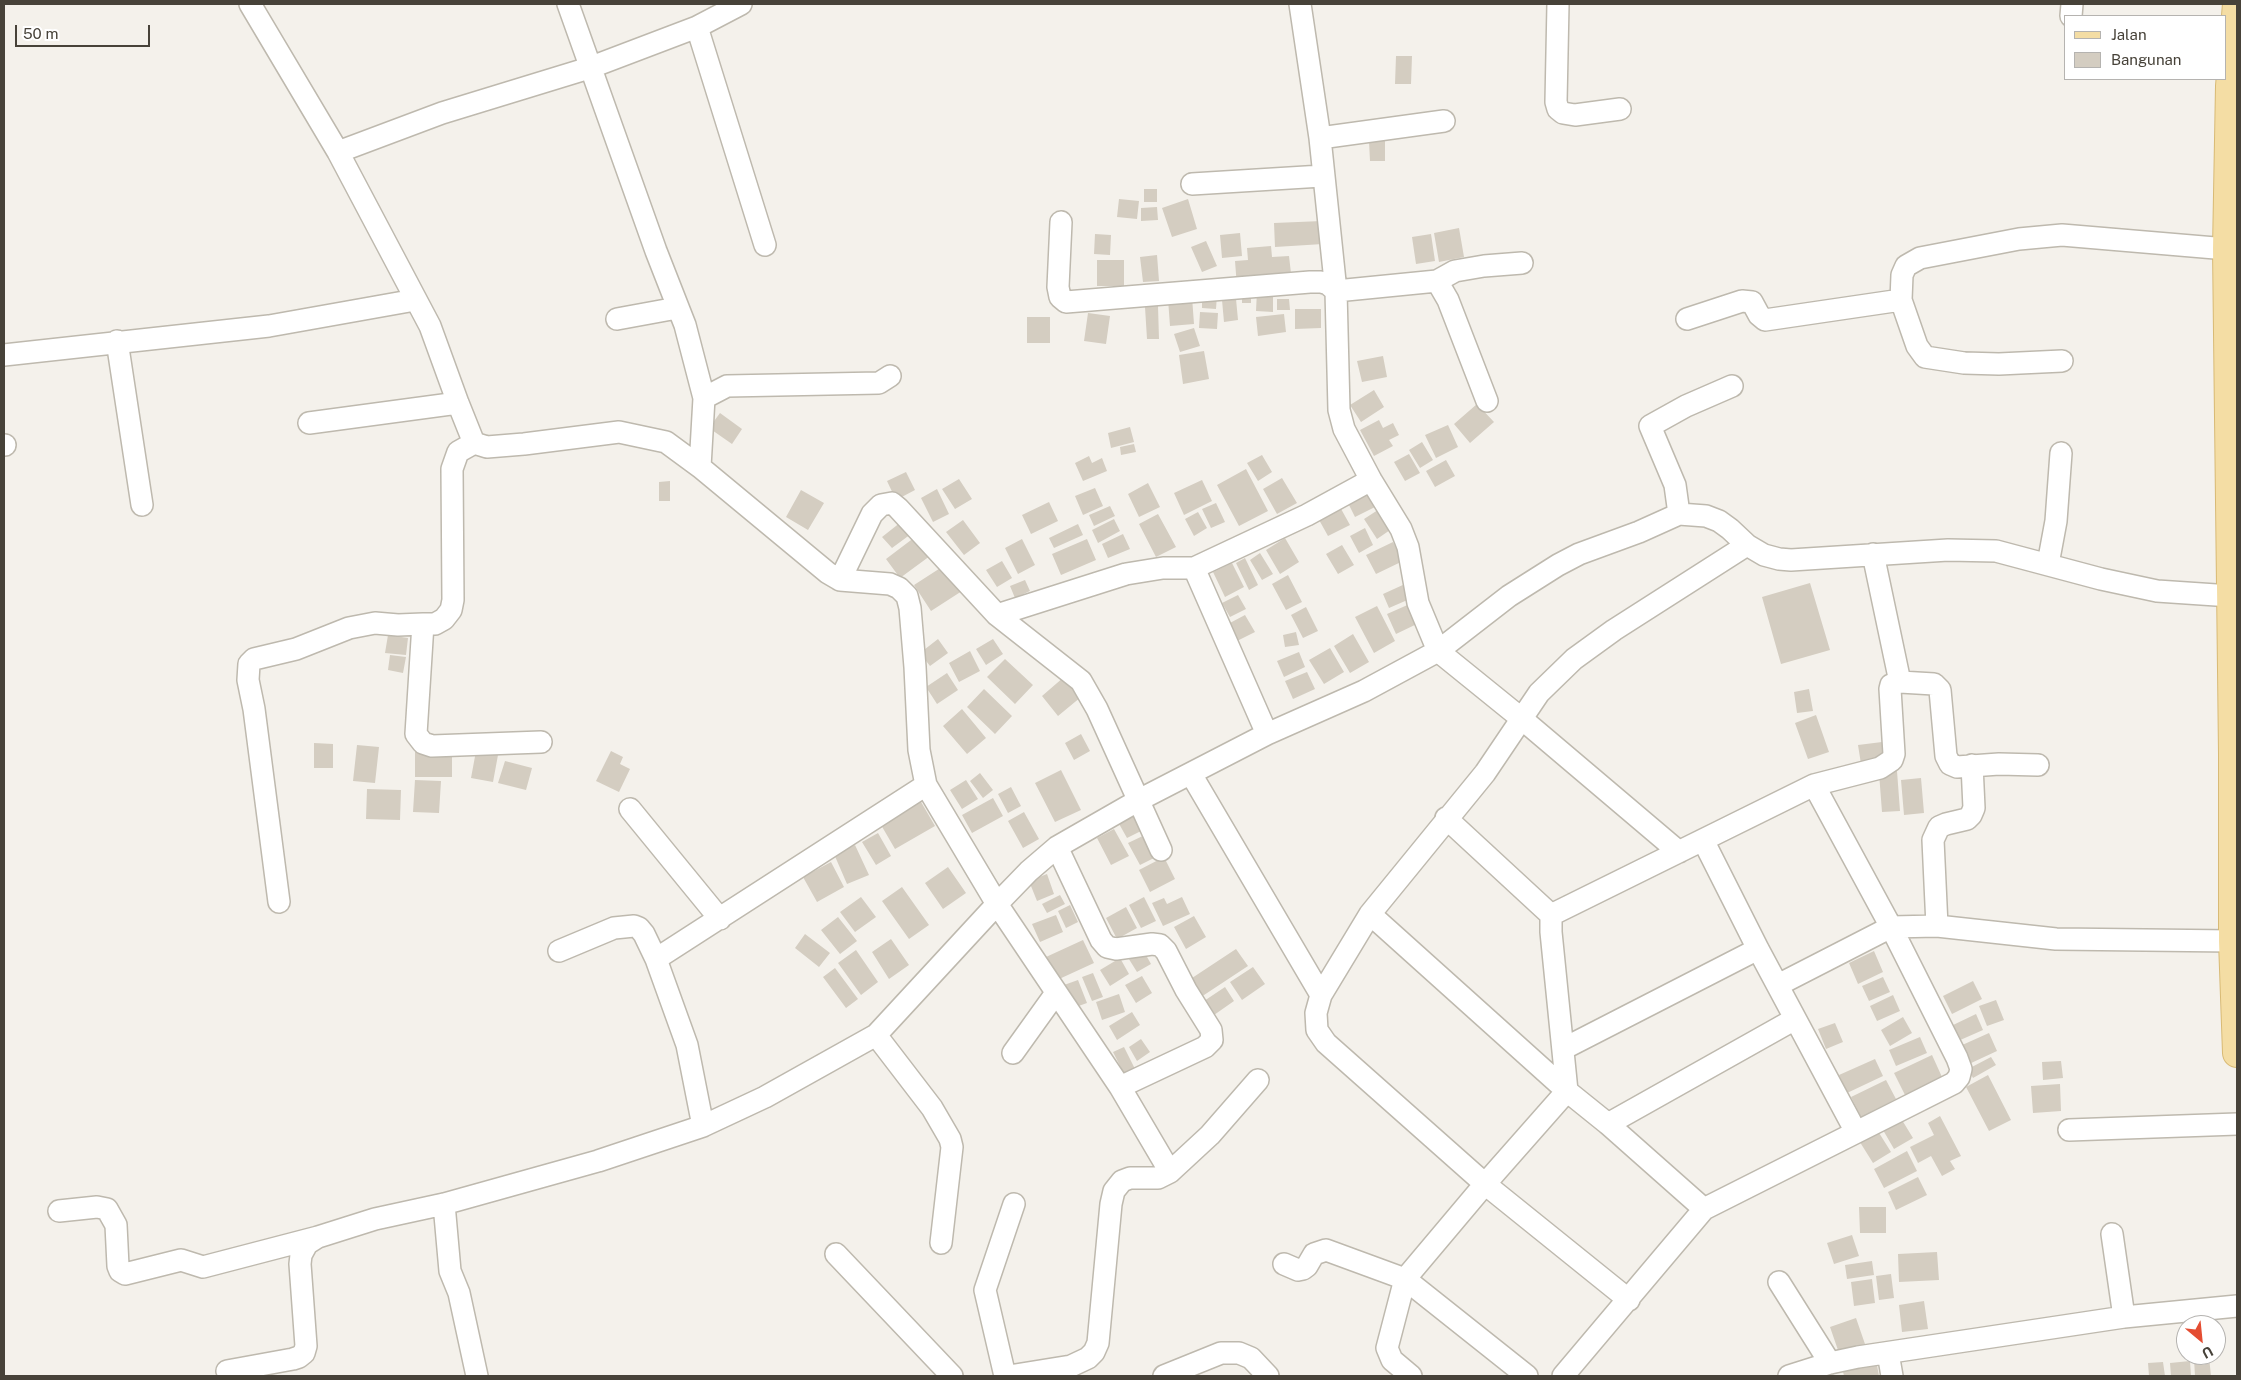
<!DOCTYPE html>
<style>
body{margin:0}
#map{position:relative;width:2241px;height:1380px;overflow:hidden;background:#f4f1eb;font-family:"Public Sans",sans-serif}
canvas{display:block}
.frame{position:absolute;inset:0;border:5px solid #474239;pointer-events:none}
.legend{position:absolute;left:2064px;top:15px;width:162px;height:65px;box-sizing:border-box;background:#fff;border:1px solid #b5b3b0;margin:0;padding:6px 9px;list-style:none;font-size:15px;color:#474239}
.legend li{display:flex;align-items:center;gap:10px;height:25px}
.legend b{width:25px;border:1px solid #b5b3b0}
.north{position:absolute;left:2176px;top:1315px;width:50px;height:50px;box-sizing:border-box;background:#fff;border:1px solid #b5b3b0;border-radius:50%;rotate:152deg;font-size:14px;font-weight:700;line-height:20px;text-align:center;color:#474239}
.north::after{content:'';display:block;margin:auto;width:18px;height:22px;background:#e44d32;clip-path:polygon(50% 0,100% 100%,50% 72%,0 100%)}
.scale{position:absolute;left:15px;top:25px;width:135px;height:22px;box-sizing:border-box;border:2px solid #474239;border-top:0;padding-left:6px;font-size:15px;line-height:18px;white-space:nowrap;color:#474239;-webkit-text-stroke:4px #fff;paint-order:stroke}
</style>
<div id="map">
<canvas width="2241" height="1380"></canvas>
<div class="frame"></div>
<ul class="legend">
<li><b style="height:6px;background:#f4dda4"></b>Jalan</li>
<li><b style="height:14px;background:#d4cdc1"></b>Bangunan</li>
</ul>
<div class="north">U</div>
<div class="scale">50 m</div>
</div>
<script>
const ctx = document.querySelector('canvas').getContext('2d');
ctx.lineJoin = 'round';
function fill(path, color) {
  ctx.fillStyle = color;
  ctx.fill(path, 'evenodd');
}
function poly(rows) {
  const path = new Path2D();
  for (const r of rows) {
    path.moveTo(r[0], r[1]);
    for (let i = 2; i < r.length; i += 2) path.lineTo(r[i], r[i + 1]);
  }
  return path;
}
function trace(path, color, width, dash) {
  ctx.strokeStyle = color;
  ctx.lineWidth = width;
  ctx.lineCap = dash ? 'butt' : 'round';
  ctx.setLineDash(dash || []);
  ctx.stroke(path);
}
fill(poly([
 [1396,56,1412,56,1411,84,1395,84],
 [1369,141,1385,141,1385,161,1370,161],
 [1144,189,1157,189,1157,202,1144,202],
 [1119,199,1139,201,1137,219,1117,217],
 [1188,199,1197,229,1172,237,1162,208],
 [1157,207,1158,220,1141,221,1141,208],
 [1322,221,1323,244,1275,247,1274,223],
 [1459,228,1464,257,1439,262,1434,233],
 [1240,233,1242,256,1222,258,1220,235],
 [1095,234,1111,235,1110,255,1094,254],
 [1431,234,1435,261,1416,264,1412,237],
 [1206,241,1217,266,1202,272,1191,247],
 [1271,246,1272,257,1289,256,1292,282,1237,287,1235,261,1248,260,1247,248],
 [1157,255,1159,281,1143,282,1140,257],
 [1097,260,1124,260,1124,286,1097,286],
 [1242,291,1251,291,1251,303,1242,303],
 [1257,291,1273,291,1273,312,1256,311],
 [1202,294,1217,295,1216,309,1202,308],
 [1192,297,1194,324,1170,326,1168,299],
 [1236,299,1238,320,1224,322,1222,300],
 [1277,299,1289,299,1290,310,1277,310],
 [1158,306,1159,339,1147,339,1145,307],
 [1295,309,1321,309,1321,328,1295,329],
 [1200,312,1218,313,1217,329,1199,328],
 [1088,313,1110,316,1106,344,1084,341],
 [1284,314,1286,332,1258,336,1256,317],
 [1027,317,1050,317,1050,343,1027,343],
 [1194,328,1200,346,1180,352,1174,334],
 [1204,351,1209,379,1183,384,1179,355],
 [1383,356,1387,377,1362,382,1357,361],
 [1374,390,1384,407,1361,422,1350,405],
 [1477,404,1494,422,1470,443,1454,424],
 [720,413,742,429,732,444,709,428],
 [1379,420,1383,428,1393,423,1399,435,1389,440,1393,446,1374,456,1360,430],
 [1448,425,1458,447,1436,458,1425,435],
 [1130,427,1134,442,1111,448,1108,433],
 [1422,442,1433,460,1420,468,1409,450],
 [1134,444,1136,452,1121,455,1120,447],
 [1409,454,1420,473,1405,481,1394,462],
 [1262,455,1272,472,1258,481,1247,463],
 [1089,456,1092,463,1102,458,1107,471,1083,481,1075,463],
 [1446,460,1455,476,1435,487,1426,471],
 [1246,469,1268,511,1239,526,1217,485],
 [906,472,915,490,896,500,887,481],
 [1282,478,1297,503,1277,514,1263,489],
 [959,479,972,499,955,509,942,489],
 [1202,480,1212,501,1184,515,1174,493],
 [670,481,670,501,659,501,659,482],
 [1148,483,1160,507,1139,517,1128,494],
 [1367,486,1377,506,1355,517,1345,497],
 [1095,488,1103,506,1083,515,1075,496],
 [937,489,949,514,933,522,921,498],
 [801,490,824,503,808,530,786,517],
 [1049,502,1058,521,1031,534,1022,515],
 [1216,503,1225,522,1211,528,1202,509],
 [1110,506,1115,516,1094,526,1089,515],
 [1340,507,1350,525,1328,536,1318,518],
 [1381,508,1393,528,1377,539,1364,519],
 [1198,512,1207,528,1194,536,1185,519],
 [1158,514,1176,547,1156,557,1139,524],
 [1114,519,1120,531,1098,543,1092,530],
 [963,520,980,543,964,555,946,532],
 [901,522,911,534,892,548,882,537],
 [1078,524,1083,535,1054,548,1049,538],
 [1365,528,1373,545,1359,553,1350,536],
 [919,534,934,553,900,578,886,559],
 [1123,534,1130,549,1108,558,1102,544],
 [1285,538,1299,562,1280,574,1266,550],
 [1022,539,1035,565,1018,574,1005,548],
 [1087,539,1096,560,1061,575,1052,554],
 [1393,542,1403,561,1376,574,1366,555],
 [1342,545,1354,565,1338,574,1326,554],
 [1260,553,1273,574,1262,580,1250,560],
 [1245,558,1258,585,1249,590,1236,563],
 [1002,561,1012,578,997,587,986,570],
 [1232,563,1244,587,1225,597,1213,572],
 [945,565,962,591,931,611,914,585],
 [1288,575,1302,602,1286,610,1272,584],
 [1025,580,1030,591,1015,598,1010,586],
 [1810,583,1830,650,1781,664,1762,597],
 [1405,584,1412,598,1389,608,1383,594],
 [1238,595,1246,609,1230,617,1222,603],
 [1412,603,1421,622,1396,634,1387,614],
 [1377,606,1395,641,1374,653,1355,617],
 [1306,607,1318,631,1303,638,1291,615],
 [1245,615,1255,632,1237,641,1228,624],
 [1296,632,1299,645,1285,647,1283,635],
 [1353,634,1369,662,1350,673,1334,646],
 [388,635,408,638,406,655,385,653],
 [938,639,948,653,930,666,920,653],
 [993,639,1003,654,986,665,976,649],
 [1330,648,1344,672,1324,684,1309,660],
 [970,651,980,671,959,682,949,663],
 [1299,652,1305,667,1284,677,1277,661],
 [390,655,406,657,403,673,388,670],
 [1005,659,1033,685,1015,704,987,677],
 [1307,672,1315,689,1293,699,1285,681],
 [947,673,958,690,937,704,926,687],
 [1064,677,1081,697,1058,716,1042,696],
 [984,689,1012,716,995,734,967,707],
 [1809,689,1813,711,1797,713,1794,692],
 [962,709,986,738,967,754,943,726],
 [1816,715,1829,752,1808,759,1795,723],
 [1081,734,1090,751,1074,760,1065,743],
 [1882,742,1884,761,1861,764,1858,745],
 [314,743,333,744,333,768,314,768],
 [357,745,379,747,375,783,353,781],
 [476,751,498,755,493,782,471,778],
 [611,751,623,757,620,764,630,769,619,792,596,781],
 [415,752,452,752,452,777,415,777],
 [505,761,532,768,526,790,498,783],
 [1061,770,1081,810,1055,822,1035,783],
 [1897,771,1900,811,1882,812,1879,773],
 [980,773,993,790,983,798,970,781],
 [1921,778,1924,813,1904,815,1901,780],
 [415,780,441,781,439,813,413,812],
 [966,780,978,799,962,809,950,790],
 [1011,787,1021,806,1008,813,998,794],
 [367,789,401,790,400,820,366,819],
 [917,795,935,826,895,849,877,818],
 [993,798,1003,816,972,833,962,815],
 [1139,811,1147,828,1127,838,1118,822],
 [1024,812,1039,839,1023,848,1008,821],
 [1114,829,1129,856,1111,865,1097,838],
 [878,833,891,856,876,865,862,842],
 [1147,834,1158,856,1140,865,1128,843],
 [855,845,869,875,847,884,834,854],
 [1164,857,1175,879,1150,892,1139,870],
 [831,862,844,887,817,902,803,877],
 [948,867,966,893,943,909,925,883],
 [1047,874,1054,894,1037,901,1029,881],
 [902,887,929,925,909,939,882,901],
 [1060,895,1065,904,1047,913,1042,904],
 [861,897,876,917,855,932,840,912],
 [1144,897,1156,921,1141,928,1129,905],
 [1182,897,1190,914,1163,926,1152,903,1164,898,1167,904],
 [1070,905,1078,922,1066,928,1058,911],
 [1126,907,1137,928,1117,939,1106,918],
 [1056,915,1063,932,1040,942,1032,924],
 [1194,916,1206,937,1186,949,1174,927],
 [838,917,857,941,840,954,821,930],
 [805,934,830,953,819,967,795,948],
 [891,939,909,965,889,979,872,952],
 [1083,940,1094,963,1057,980,1046,957],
 [1142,948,1151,964,1137,972,1127,956],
 [1236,949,1248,966,1201,997,1189,980],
 [856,950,878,982,861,995,838,963],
 [1874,951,1883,972,1858,984,1849,963],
 [1120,958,1129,974,1110,986,1100,970],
 [1253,967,1265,984,1242,1000,1230,982],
 [835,968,858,999,846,1008,823,977],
 [1093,973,1103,997,1092,1001,1082,977],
 [1142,976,1152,993,1136,1003,1125,985],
 [1883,977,1890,992,1869,1001,1862,986],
 [1078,980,1087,1003,1073,1008,1064,985],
 [1973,981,1982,999,1952,1014,1943,996],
 [1225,987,1234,1001,1214,1015,1204,1001],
 [1119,994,1125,1012,1102,1020,1096,1002],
 [1893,995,1900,1011,1877,1021,1870,1006],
 [1996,1000,2004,1020,1987,1026,1979,1006],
 [1132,1012,1140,1025,1117,1040,1109,1026],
 [1976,1014,1983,1030,1958,1041,1951,1026],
 [1903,1017,1912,1033,1890,1046,1881,1030],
 [1835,1023,1843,1042,1826,1049,1818,1029],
 [1989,1033,1997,1051,1969,1064,1960,1046],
 [1920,1037,1927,1053,1896,1066,1889,1050],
 [1141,1039,1150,1052,1137,1061,1129,1047],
 [1124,1047,1135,1069,1124,1074,1113,1052],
 [1932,1055,1942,1077,1905,1095,1894,1073],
 [1991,1057,1996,1065,1973,1078,1968,1069],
 [1875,1059,1883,1076,1847,1093,1839,1075],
 [2061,1061,2063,1078,2043,1080,2042,1062],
 [1988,1075,2011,1120,1989,1131,1966,1087],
 [1886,1080,1896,1099,1861,1117,1851,1097],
 [2060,1084,2061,1111,2033,1113,2031,1086],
 [1940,1116,1961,1156,1950,1161,1955,1169,1942,1176,1931,1156,1918,1163,1910,1147,1934,1135,1928,1123],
 [1902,1120,1913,1138,1894,1149,1883,1130],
 [1876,1128,1891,1152,1873,1163,1858,1139],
 [1907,1151,1917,1171,1884,1188,1874,1169],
 [1918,1177,1927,1195,1896,1210,1888,1192],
 [1859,1207,1886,1207,1886,1233,1860,1233],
 [1852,1235,1859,1256,1834,1264,1827,1243],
 [1937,1252,1939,1280,1899,1282,1898,1254],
 [1872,1261,1874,1275,1847,1279,1845,1265],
 [1891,1274,1894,1298,1879,1300,1876,1276],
 [1872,1279,1875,1303,1854,1306,1851,1282],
 [1924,1301,1928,1329,1902,1332,1899,1305],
 [1856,1318,1865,1344,1839,1353,1830,1327],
 [2209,1357,2211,1376,2195,1376,2194,1359],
 [1876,1360,1879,1376,1844,1376,1842,1367],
 [2190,1361,2191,1376,2171,1376,2170,1363],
 [2163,1362,2165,1376,2149,1376,2148,1363]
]), '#d4cdc1');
const minor = poly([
 [250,4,338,152,430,326,458,403,474,443,487,447,524,444,619,432,666,442,700,467,828,573,840,580,890,584,899,588,907,596,910,608,915,667,919,750,926,785,997,904,1120,1087,1170,1172],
 [568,4,656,251,685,325,704,398,700,467],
 [1300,4,1320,138,1336,291,1339,410,1344,429,1371,480,1401,529,1408,547,1418,603,1438,651,1509,596,1558,565,1579,554,1639,532,1679,514,1706,516,1719,521,1730,529,1747,545,1764,555,1779,559,1791,560,1948,550,1996,551,2101,579,2157,591,2231,596],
 [1558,4,1556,102,1558,109,1563,113,1575,115,1620,109],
 [2071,16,2072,4],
 [697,27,765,245],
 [1320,138,1444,121],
 [338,152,442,113,589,68,697,27,741,4],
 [1192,184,1322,176],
 [1061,222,1058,287,1060,297,1066,302,1310,282,1321,282,1328,284,1336,291,1437,281,1448,300,1487,401],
 [1437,281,1455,271,1484,266,1522,263],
 [617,319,677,308],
 [1687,319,1742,301,1752,302,1759,315,1765,320,1901,300],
 [117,341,142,505],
 [4,355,269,326,415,300],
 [2062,361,1999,364,1964,363,1925,357,1917,346,1901,300,1902,275,1906,266,1920,258,2019,239,2062,235,2227,249],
 [704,398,727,386,879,383,890,376],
 [309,423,458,403],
 [474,443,458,452,452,469,453,600,451,610,444,619,435,624,423,624,416,734,423,743,432,746,541,742],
 [4,445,5,445],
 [1679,514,1675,485,1650,426,1686,406,1732,386],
 [2048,564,2056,521,2061,453],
 [1194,568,1267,734],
 [840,580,872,514,881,505,892,503,898,508,997,615,1081,681,1097,709,1161,850],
 [997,615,1126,574,1163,568,1194,568,1307,515,1371,480],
 [1900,682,1934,684,1940,690,1946,756,1950,764,1957,767,1999,764,2038,765],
 [1191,774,1321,995],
 [1814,785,1880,768,1892,760,1894,754,1890,689,1891,685,1900,682,1873,554],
 [630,809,720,919],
 [1446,818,1551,915],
 [1703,840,1758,949,1856,1132],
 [1057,847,1101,940,1107,947,1116,949,1152,944,1160,945,1166,951,1186,990,1211,1030,1212,1040,1205,1047,1120,1087],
 [279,902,254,709,248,680,249,664,254,659,296,649,349,628,375,623,398,625,423,624],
 [1370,914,1567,1091,1608,1124,1704,1209],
 [1937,926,1933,840,1939,827,1946,824,1967,819,1971,815,1974,808,1972,765],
 [559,951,614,928,634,926,639,928,644,934,656,959],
 [1563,1049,1758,949],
 [1013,1053,1056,993],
 [1608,1124,1795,1019],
 [703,1126,687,1045,656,959,926,785],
 [2069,1130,2237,1124],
 [444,1204,450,1271,459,1293,477,1376],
 [59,1211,97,1207,107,1209,116,1225,118,1266,120,1271,125,1274,181,1260,203,1267,318,1237],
 [2112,1234,2124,1317],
 [941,1243,952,1147,950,1139,932,1108,876,1035,997,904,1029,871,1057,847,1139,800,1267,734,1364,691,1438,651,1522,719,1679,852],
 [836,1254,952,1376],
 [1284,1264,1298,1270,1303,1269,1307,1266,1314,1254,1326,1250,1405,1279,1387,1348,1392,1360,1411,1376],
 [1779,1282,1830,1363],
 [1629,1300,1485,1184,1326,1043,1317,1030,1316,1013,1321,995,1370,914,1485,773,1539,693,1574,659,1614,630,1747,545],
 [1888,1353,1892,1376],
 [227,1371,293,1359,299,1357,304,1353,306,1346,300,1264,301,1255,307,1244,318,1237,375,1219,444,1204,598,1161,703,1126,765,1097,876,1035],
 [1005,1376,985,1290,1014,1204],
 [1009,1376,1071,1366,1088,1358,1094,1352,1098,1343,1111,1204,1114,1191,1122,1181,1130,1178,1158,1178,1170,1172,1210,1135,1258,1080],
 [1164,1376,1221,1353,1239,1353,1251,1358,1268,1376],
 [1527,1376,1405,1279,1485,1184,1567,1091,1551,932,1551,915,1814,785,1891,927,1937,926,2056,939,2233,941],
 [1563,1376,1704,1209,1954,1083,1959,1077,1961,1069,1957,1058,1891,927,1778,985],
 [1789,1376,1830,1363,1858,1357,2124,1317,2237,1306]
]);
const major = poly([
 [2237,4,2230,86,2227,249,2233,754,2233,941,2237,1053]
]);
trace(minor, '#beb9ae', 24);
trace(major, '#d8ba75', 30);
trace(minor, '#fff', 21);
trace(major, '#f4dda4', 28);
</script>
